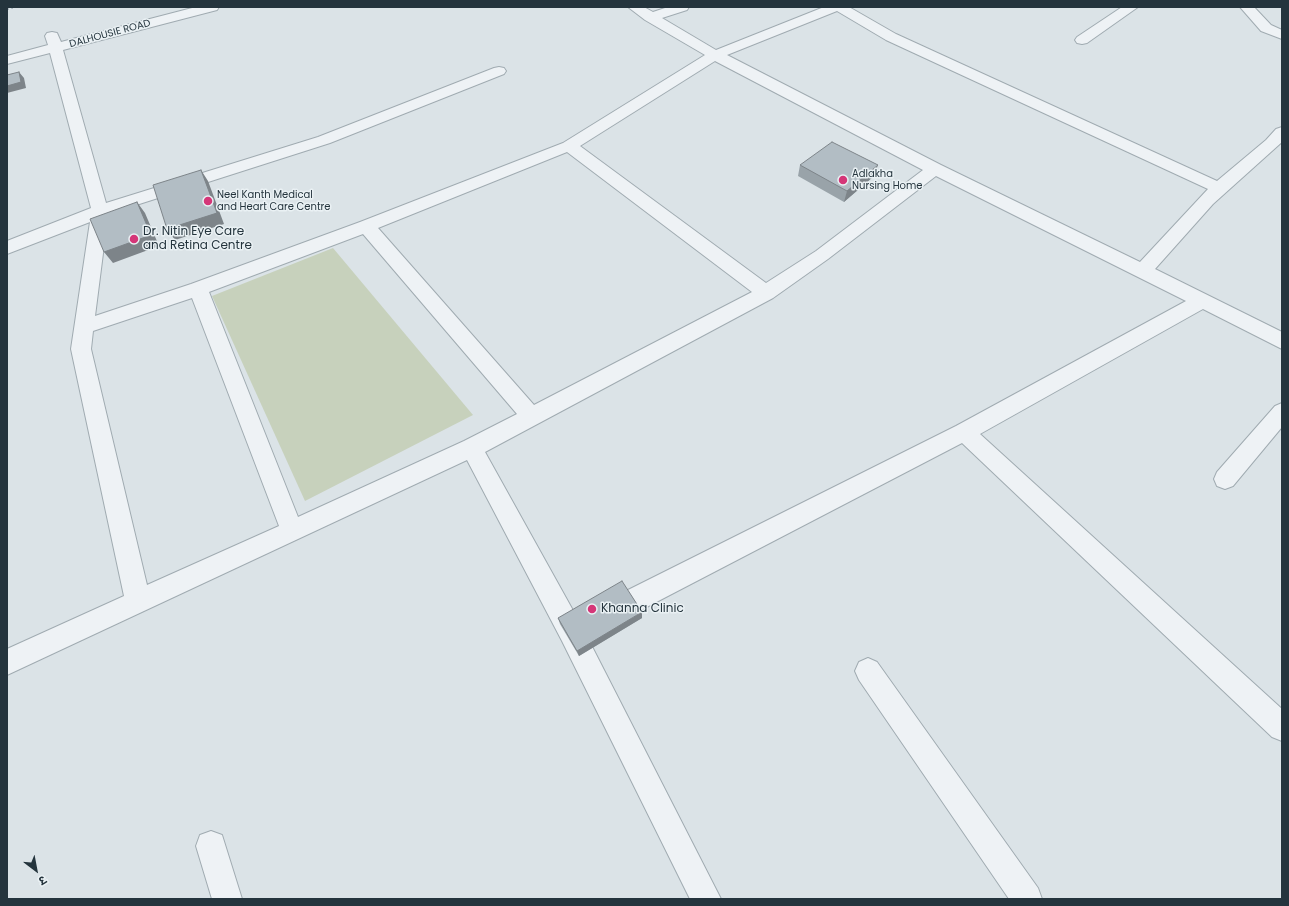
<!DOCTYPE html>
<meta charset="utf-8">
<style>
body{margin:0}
#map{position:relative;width:1289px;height:906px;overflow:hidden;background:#dbe3e7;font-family:Poppins,"Noto Sans Devanagari",sans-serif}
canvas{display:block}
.frame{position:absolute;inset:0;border:8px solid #24343d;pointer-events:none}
.north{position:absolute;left:16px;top:850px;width:40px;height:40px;-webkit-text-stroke:3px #eaf1f4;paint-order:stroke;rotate:148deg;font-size:11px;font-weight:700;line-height:16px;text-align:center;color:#24343d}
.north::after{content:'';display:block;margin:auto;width:14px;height:18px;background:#24343d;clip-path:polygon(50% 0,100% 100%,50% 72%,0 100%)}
</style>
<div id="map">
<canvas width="1289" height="906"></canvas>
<div class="frame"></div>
<div class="north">उ</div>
</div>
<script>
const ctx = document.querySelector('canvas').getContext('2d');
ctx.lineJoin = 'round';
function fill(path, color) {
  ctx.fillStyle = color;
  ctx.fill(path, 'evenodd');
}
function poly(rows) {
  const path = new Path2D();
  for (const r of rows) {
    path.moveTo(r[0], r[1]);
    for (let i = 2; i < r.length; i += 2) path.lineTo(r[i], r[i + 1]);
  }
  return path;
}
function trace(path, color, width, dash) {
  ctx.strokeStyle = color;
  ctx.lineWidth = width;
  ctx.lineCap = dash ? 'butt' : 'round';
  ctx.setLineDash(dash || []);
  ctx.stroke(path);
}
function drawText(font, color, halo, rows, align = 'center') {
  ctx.font = font + ' Poppins,sans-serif';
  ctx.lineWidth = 3;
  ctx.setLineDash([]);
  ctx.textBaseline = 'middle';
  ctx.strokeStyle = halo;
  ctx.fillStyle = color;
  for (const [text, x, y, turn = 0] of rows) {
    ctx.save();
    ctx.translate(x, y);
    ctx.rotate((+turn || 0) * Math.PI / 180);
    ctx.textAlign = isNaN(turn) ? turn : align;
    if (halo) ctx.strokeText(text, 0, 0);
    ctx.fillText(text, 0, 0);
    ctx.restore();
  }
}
fill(poly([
 [333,248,473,415,305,501,212,296]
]), '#c7d1bc');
const minor = poly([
 [196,7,219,7,217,10,63,50,106,203,318,137,494,68,499,67,504,68,506,71,504,74,330,143,108,214,95,316,191,284,360,222,563,143,705,55,645,20,628,7,644,7,653,12,668,7,689,7,687,10,662,18,716,50,824,7,849,7,896,34,1217,181,1266,140,1276,129,1282,127,1282,142,1213,204,1155,269,1282,332,1282,349,1203,309,980,434,1282,709,1282,741,1272,737,962,443,616,623,607,626,598,623,594,614,598,605,956,426,1186,301,936,176,828,259,773,298,485,452,580,623,721,899,690,899,562,641,467,460,7,675,7,649,124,596,71,349,90,222,7,254,7,241,91,208,50,53,7,64,7,56,48,45,45,36,47,33,52,32,57,33,61,42,196,7],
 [837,11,886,40,1208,189,1140,262,941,165,727,55,837,11],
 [715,61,923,170,816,251,766,283,580,146,715,61],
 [567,152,752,292,534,405,378,228,567,152],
 [363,234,517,414,464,441,298,517,209,292,363,234],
 [192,298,279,526,147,585,91,349,93,331,192,298],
 [1122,7,1138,7,1087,43,1082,44,1077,43,1075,40,1077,37,1122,7],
 [1240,7,1254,7,1271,25,1282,30,1282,39,1261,31,1240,7],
 [1282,403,1282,427,1233,486,1225,489,1217,486,1214,479,1217,472,1275,406,1282,403],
 [868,658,877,662,1038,888,1042,899,1009,899,859,680,855,671,859,662,868,658],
 [211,831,222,835,242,899,212,899,196,846,200,835,211,831]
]);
trace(minor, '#a0abb1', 2);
fill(minor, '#eef2f5');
trace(poly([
 [7,9,14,7]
]), '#748691', 2, [1.5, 3]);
fill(poly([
 [800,165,874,176,844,202,798,176],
 [558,618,642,618,579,656,560,624]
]), '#99a3a9');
fill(poly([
 [19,72,24,78,26,88,7,93,7,86],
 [878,165,874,176,844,202,847,191],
 [201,170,208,181,224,224,175,240,167,229],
 [137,202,145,213,159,246,113,263,104,252],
 [642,612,642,618,579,656,577,651]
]), '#7d8489');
const building = poly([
 [19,72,21,82,7,86,7,75,19,72],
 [832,142,878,165,847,191,800,165,832,142],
 [201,170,217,213,167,229,153,185,201,170],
 [137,202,151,235,104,252,90,219,137,202],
 [622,581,642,612,577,651,558,618,622,581]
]);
fill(building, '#b2bdc4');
trace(building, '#7d8489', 1);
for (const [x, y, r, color] of [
 [843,180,5,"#d53678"],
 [208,201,5,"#d53678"],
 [134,239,5,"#d53678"],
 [592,609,5,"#d53678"]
]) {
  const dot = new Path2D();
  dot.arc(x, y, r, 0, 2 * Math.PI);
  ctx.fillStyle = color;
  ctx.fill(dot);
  trace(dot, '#eaf1f4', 1.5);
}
drawText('10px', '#24343d', '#eaf1f4', [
 ["DALHOUSIE ROAD",110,34,-15]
]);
drawText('10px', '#24343d', '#eaf1f4', [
 ["Adlakha",852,174],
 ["Nursing Home",852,186],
 ["Neel Kanth Medical",217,195],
 ["and Heart Care Centre",217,207]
], 'left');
drawText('12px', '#24343d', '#eaf1f4', [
 ["Dr. Nitin Eye Care",143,232],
 ["and Retina Centre",143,246],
 ["Khanna Clinic",601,609]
], 'left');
</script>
